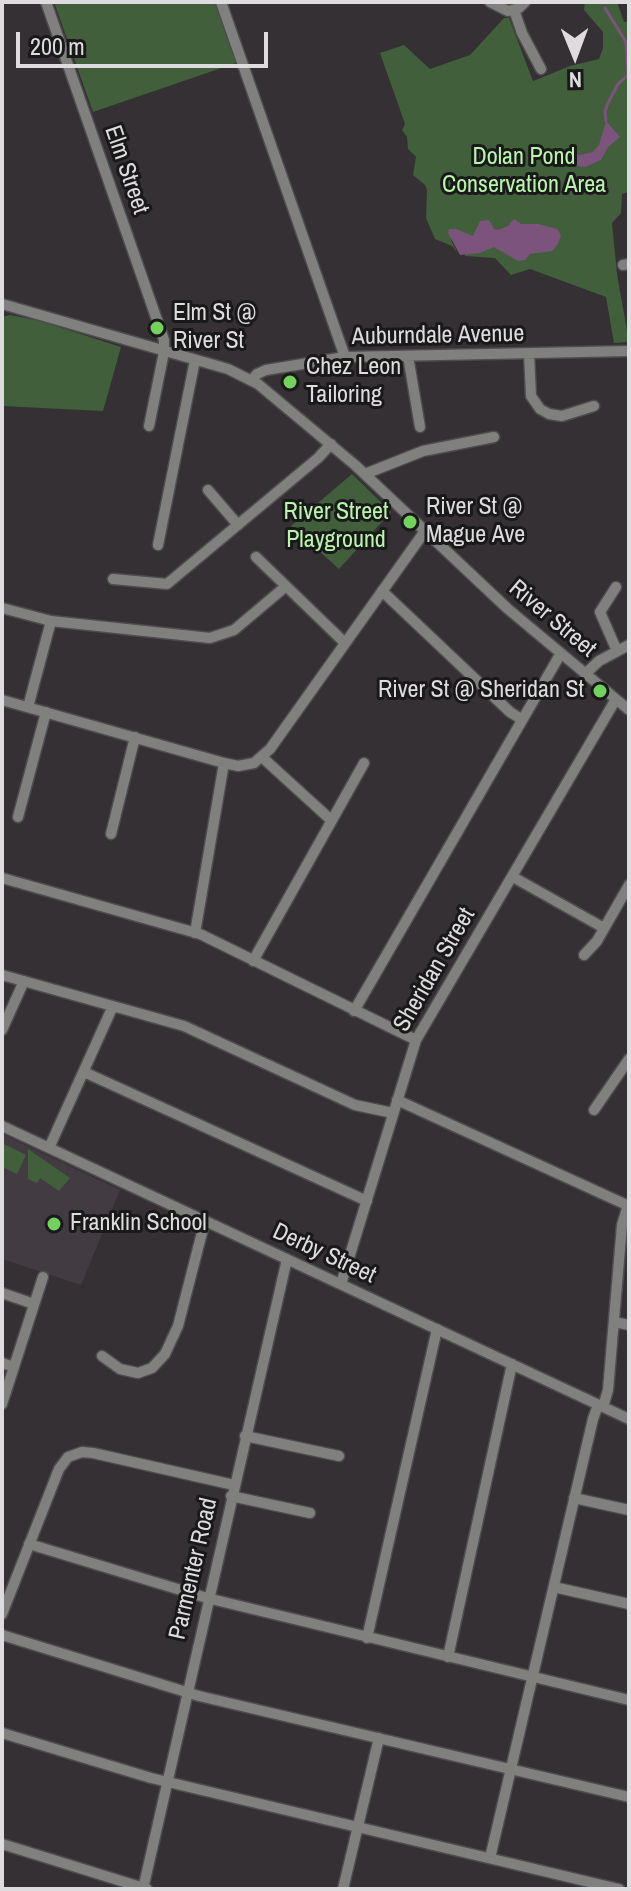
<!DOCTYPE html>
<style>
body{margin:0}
#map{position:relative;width:631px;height:1891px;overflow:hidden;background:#343034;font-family:"Archivo Narrow",sans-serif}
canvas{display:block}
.frame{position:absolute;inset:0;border:4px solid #dedcde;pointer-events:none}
.north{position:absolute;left:535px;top:16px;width:80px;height:80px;-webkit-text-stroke:6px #1a191a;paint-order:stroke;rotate:179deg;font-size:22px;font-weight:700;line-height:32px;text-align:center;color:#dedcde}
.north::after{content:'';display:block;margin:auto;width:28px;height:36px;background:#dedcde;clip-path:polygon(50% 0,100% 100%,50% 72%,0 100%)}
.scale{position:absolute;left:16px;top:32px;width:252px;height:36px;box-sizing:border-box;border:4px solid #dedcde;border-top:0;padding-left:10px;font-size:24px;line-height:28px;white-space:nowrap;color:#dedcde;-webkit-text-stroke:6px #1a191a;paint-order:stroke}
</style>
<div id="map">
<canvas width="631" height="1891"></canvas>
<div class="frame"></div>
<div class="north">N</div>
<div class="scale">200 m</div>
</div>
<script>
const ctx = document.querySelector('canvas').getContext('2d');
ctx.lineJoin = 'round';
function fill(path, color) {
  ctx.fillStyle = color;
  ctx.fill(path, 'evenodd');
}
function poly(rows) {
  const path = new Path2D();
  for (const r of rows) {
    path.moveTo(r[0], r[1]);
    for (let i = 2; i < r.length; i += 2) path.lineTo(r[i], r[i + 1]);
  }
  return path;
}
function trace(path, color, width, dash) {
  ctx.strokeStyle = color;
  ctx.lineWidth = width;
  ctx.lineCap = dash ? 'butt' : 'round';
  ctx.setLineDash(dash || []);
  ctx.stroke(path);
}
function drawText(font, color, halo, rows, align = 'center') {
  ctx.font = font + ' "Archivo Narrow",sans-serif';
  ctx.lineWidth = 6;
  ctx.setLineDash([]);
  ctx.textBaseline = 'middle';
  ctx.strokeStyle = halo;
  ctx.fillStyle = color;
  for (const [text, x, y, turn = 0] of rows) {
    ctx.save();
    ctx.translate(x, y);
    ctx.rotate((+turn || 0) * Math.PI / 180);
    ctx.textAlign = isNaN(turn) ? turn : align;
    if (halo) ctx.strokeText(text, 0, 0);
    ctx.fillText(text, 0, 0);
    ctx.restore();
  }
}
fill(poly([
 [2,1134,120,1190,81,1285,2,1259]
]), '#423b42');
fill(poly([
 [54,2,215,2,236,63,93,112],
 [585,2,617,2,624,22,629,21,629,192,622,194,621,213,612,223,617,274,629,342,614,343,606,297,530,269,511,275,495,258,465,256,456,229,451,240,457,252,452,246,435,239,426,218,427,190,425,185,413,175,416,157,408,149,407,137,402,130,405,124,380,53,404,45,430,69,470,55,504,18,509,18,533,81,570,66,599,59,603,48,603,32,584,10],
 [10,315,40,321,121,347,103,411,2,406,2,317],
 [352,474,391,512,339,569,291,526],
 [2,1143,26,1155,17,1174,2,1167],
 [28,1149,70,1178,59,1191,40,1178,37,1183,28,1179]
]), '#415f3b');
fill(poly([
 [606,121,620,137,608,147,601,160,585,167,564,164,557,160,555,155,559,151,580,155,593,152,599,145],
 [514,219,521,224,538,224,557,229,561,235,558,244,552,251,530,254,525,260,518,261,494,247,480,253,460,255,448,233,449,229,456,229,473,236,480,221,489,220,494,229,498,230,508,226]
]), '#7c537d');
trace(poly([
 [605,8,626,42,628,75,618,84,608,103,605,111,606,121]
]), '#7c537d', 3);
const minor = poly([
 [46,2,164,340,164,352,149,426],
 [221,2,345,357],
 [490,2,508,11,519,8,525,2],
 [514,10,522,33,541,69],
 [623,265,629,264],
 [2,304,228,369,258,384,355,465,508,609,629,710],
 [529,354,531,396,540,409,549,414,562,416,594,406],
 [408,356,420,427],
 [252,380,257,374,266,370,345,357,629,351],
 [365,474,423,451,494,437],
 [208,490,238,525],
 [158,545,195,360],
 [256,557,345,643],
 [113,579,167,584,318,458,331,444],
 [616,587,600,612,617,651],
 [382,591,510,712,521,719],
 [2,608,51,621,210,638,234,630,285,587],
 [585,674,599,661,629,645],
 [2,700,224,763,238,766,254,763,270,749,425,531],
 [28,707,51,621],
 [263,758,331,820],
 [18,817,46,712],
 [111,834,135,737],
 [513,877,604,928],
 [2,878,200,934,416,1040],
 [195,933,224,763],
 [584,955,597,941,629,885],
 [253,961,364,763],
 [2,975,184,1026,355,1105,393,1113],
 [354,1011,561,653],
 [2,1030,24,981],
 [84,1072,367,1201],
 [397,1100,629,1206],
 [594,1110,629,1059],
 [2,1126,629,1419],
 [49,1148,113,1006],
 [341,1284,416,1040,616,699],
 [2,1293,34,1304],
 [614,1322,629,1325],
 [102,1356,120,1369,138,1373,152,1368,165,1354,178,1326,205,1221],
 [2,1363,14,1367],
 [2,1404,43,1277],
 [603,1407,608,1390,622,1225,628,1205],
 [245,1436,339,1456],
 [231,1496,310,1513],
 [574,1498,629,1510],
 [29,1544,207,1598,629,1700],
 [554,1587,629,1604],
 [2,1614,59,1469,68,1457,82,1452,93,1453,234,1485],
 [2,1635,199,1696,629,1797],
 [367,1638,437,1329],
 [448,1657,512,1364],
 [2,1733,151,1778,619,1889],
 [2,1844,147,1889],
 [490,1858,593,1419,598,1405],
 [143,1889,287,1259],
 [343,1889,379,1738]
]);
trace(minor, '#4f4c4f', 13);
trace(minor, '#80817f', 10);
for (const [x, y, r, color] of [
 [157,328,8,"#72d25d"],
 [290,382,8,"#72d25d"],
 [410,522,8,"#72d25d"],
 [600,691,8,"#72d25d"],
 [54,1224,8,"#72d25d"]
]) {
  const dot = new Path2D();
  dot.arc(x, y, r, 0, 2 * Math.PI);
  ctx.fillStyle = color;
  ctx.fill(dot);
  trace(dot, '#1a191a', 3);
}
drawText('24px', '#baf5ad', '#1a191a', [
 ["Dolan Pond",524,158],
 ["Conservation Area",524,186],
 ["River Street",336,513],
 ["Playground",336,541]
]);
drawText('24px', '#dedcde', '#1a191a', [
 ["Elm Street",126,170,71],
 ["Auburndale Avenue",438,336,-1],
 ["River Street",552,619,40],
 ["Sheridan Street",435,970,-60],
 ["Derby Street",324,1254,25],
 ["Parmenter Road",194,1569,-77]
]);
drawText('24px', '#dedcde', '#1a191a', [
 ["Elm St @",173,314],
 ["River St",173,342],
 ["Chez Leon",306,368],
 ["Tailoring",306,396],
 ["River St @",426,508],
 ["Mague Ave",426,536],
 ["River St @ Sheridan St",584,691,"right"],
 ["Franklin School",70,1224]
], 'left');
</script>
